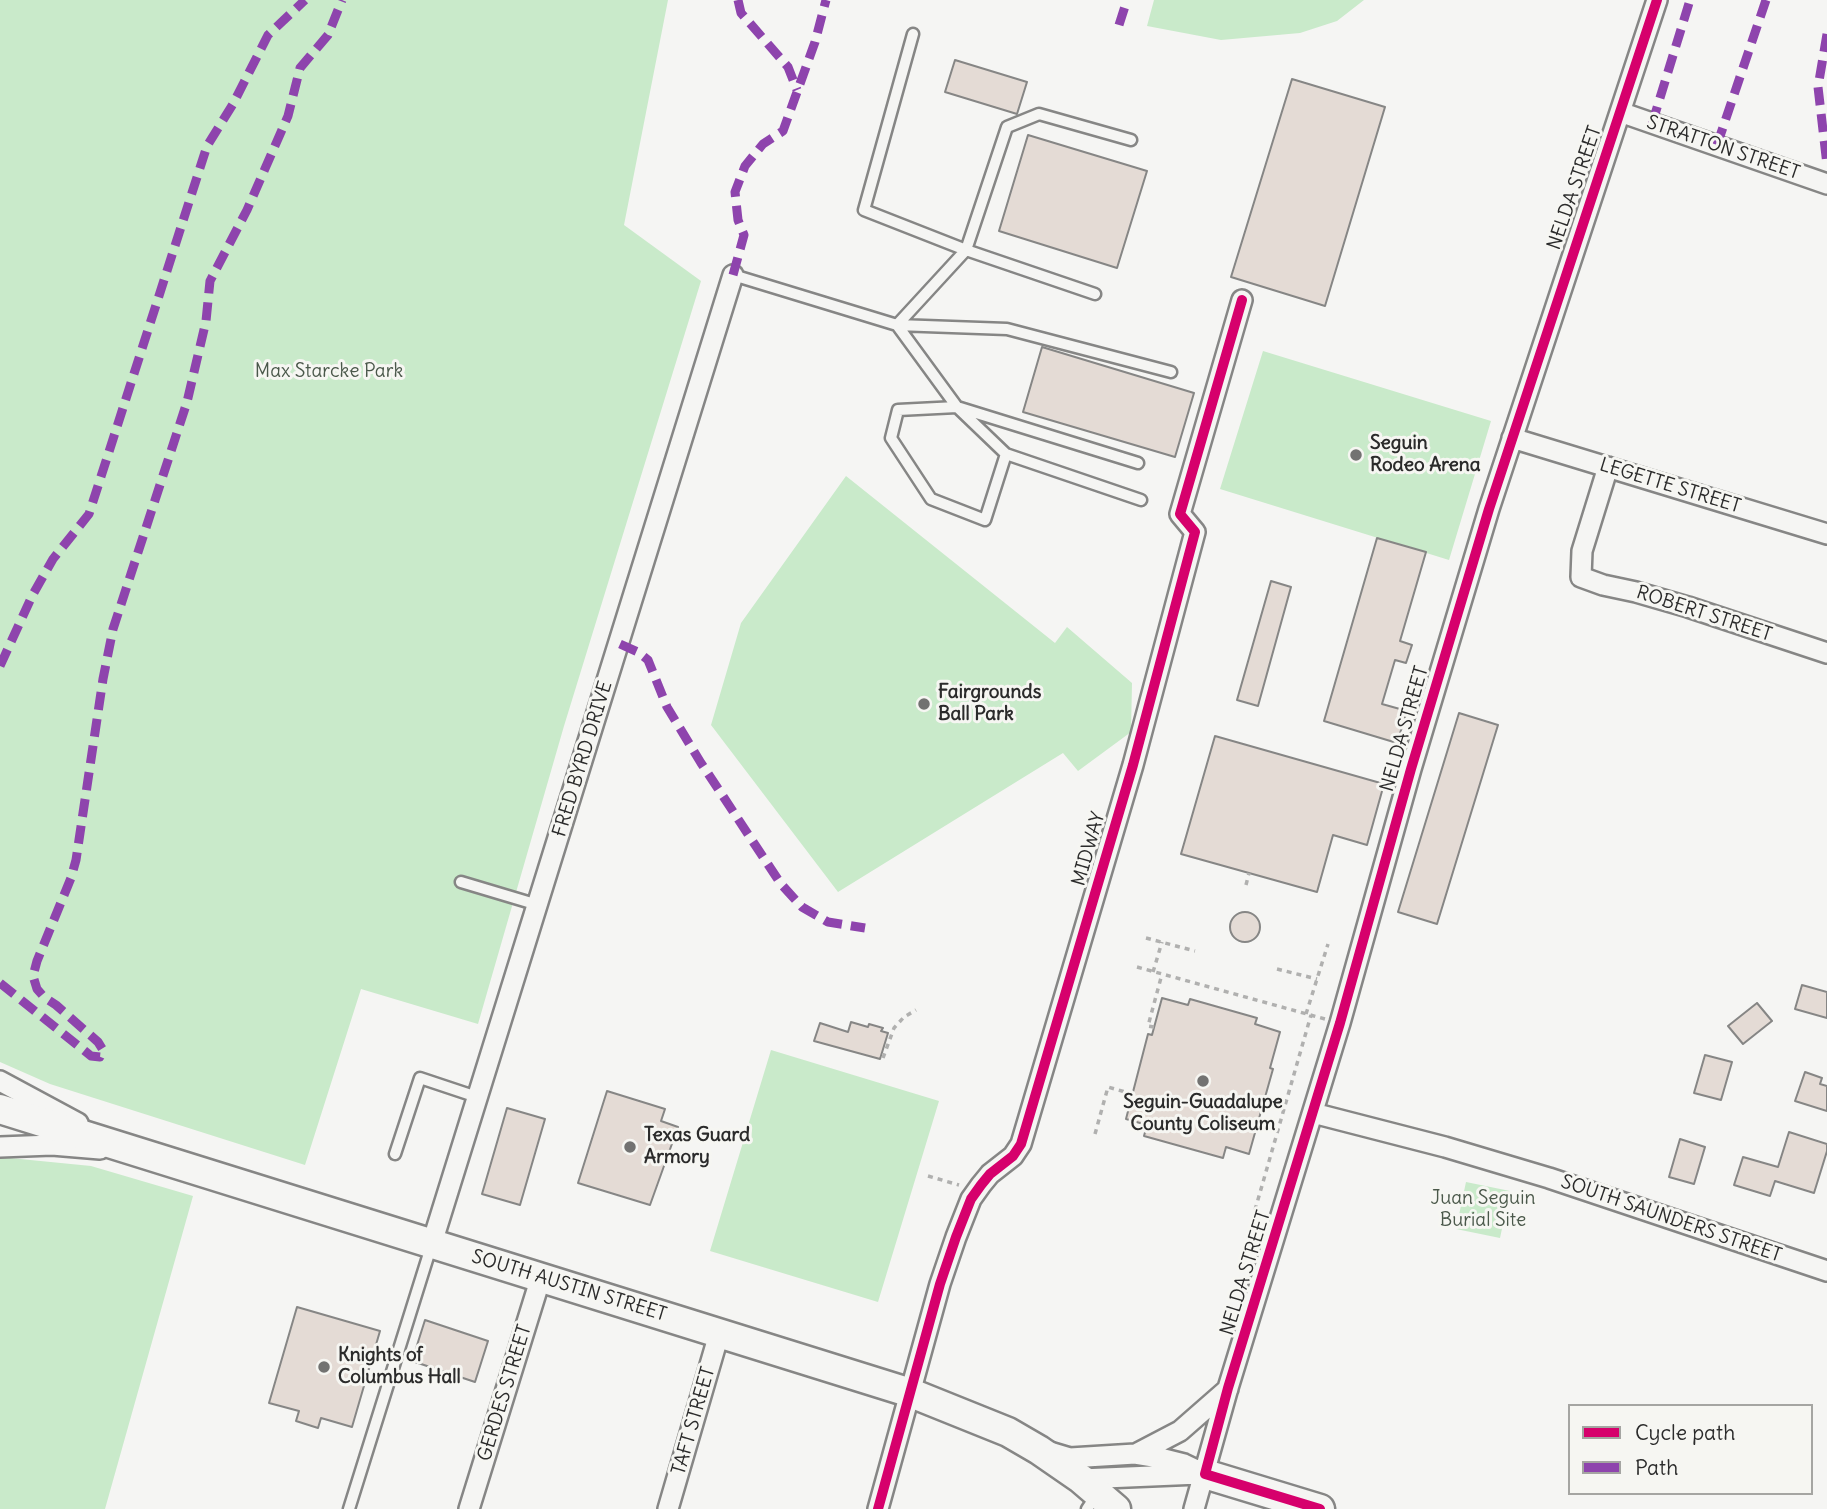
<!DOCTYPE html>
<style>
body{margin:0}
#map{position:relative;width:1827px;height:1509px;overflow:hidden;background:#f5f5f3;font-family:Delius,sans-serif}
canvas{display:block}
.legend{position:absolute;left:1568px;top:1404px;width:245px;height:91px;box-sizing:border-box;background:#f6f6f2;border:2px solid #a5a5a2;margin:0;padding:9px 12px;list-style:none;font-size:21px;color:#2b2b2b}
.legend li{display:flex;align-items:center;gap:14px;height:35px}
.legend b{width:35px;border:2px solid #a5a5a2}
</style>
<div id="map">
<canvas width="1827" height="1509"></canvas>
<ul class="legend">
<li><b style="height:9px;background:#d6006c"></b>Cycle path</li>
<li><b style="height:9px;background:#8e44ad"></b>Path</li>
</ul>
</div>
<script>
const ctx = document.querySelector('canvas').getContext('2d');
ctx.lineJoin = 'round';
function fill(path, color) {
  ctx.fillStyle = color;
  ctx.fill(path, 'evenodd');
}
function poly(rows) {
  const path = new Path2D();
  for (const r of rows) {
    if (r.length === 3) {
      path.moveTo(r[0] + r[2], r[1]);
      path.arc(r[0], r[1], r[2], 0, 2 * Math.PI);
      continue;
    }
    path.moveTo(r[0], r[1]);
    for (let i = 2; i < r.length; i += 2) path.lineTo(r[i], r[i + 1]);
  }
  return path;
}
function trace(path, color, width, dash) {
  ctx.strokeStyle = color;
  ctx.lineWidth = width;
  ctx.lineCap = dash ? 'butt' : 'round';
  ctx.setLineDash(dash || []);
  ctx.stroke(path);
}
function drawText(font, color, halo, rows, align = 'center') {
  ctx.font = font + ' Delius,sans-serif';
  ctx.lineWidth = 6;
  ctx.setLineDash([]);
  ctx.textBaseline = 'middle';
  ctx.strokeStyle = halo;
  ctx.fillStyle = color;
  for (const [text, x, y, turn = 0] of rows) {
    ctx.save();
    ctx.translate(x, y);
    ctx.rotate((+turn || 0) * Math.PI / 180);
    ctx.textAlign = isNaN(turn) ? turn : align;
    if (halo) ctx.strokeText(text, 0, 0);
    ctx.fillText(text, 0, 0);
    ctx.restore();
  }
}
fill(poly([
 [0,0,668,0,624,225,701,281,564,726,478,1024,361,989,305,1165,50,1084,0,1062],
 [1154,0,1364,0,1337,21,1300,33,1221,40,1147,26],
 [1263,351,1491,421,1449,560,1220,489],
 [846,476,1055,643,1067,627,1132,683,1131,732,1078,771,1063,753,838,892,711,725,741,623],
 [771,1050,939,1101,878,1302,710,1251],
 [0,1157,91,1166,193,1196,105,1509,0,1509],
 [1466,1182,1510,1191,1500,1238,1456,1229]
]), '#c9eaca');
const building = poly([
 [955,60,1027,82,1017,114,945,92,955,60],
 [1292,79,1385,107,1325,306,1231,277,1292,79],
 [1028,135,1147,171,1117,268,999,231,1028,135],
 [1042,347,1194,393,1175,457,1023,412,1042,347],
 [1377,538,1426,552,1400,641,1412,645,1406,663,1395,660,1382,704,1407,711,1397,743,1324,721,1377,538],
 [1271,581,1291,587,1258,706,1237,700,1271,581],
 [1459,713,1498,725,1437,924,1398,912,1459,713],
 [1215,736,1384,784,1367,845,1333,835,1317,892,1181,854,1215,736],
 [1245,927,15],
 [1802,985,1827,992,1827,1018,1795,1009,1802,985],
 [1162,998,1188,1005,1190,999,1257,1018,1255,1024,1280,1032,1270,1068,1273,1069,1249,1154,1226,1147,1223,1158,1144,1136,1147,1125,1126,1119,1148,1034,1152,1035,1162,998],
 [1757,1003,1772,1021,1743,1044,1728,1026,1757,1003],
 [851,1022,868,1027,869,1024,883,1028,881,1031,888,1033,880,1059,814,1041,820,1023,848,1032,851,1022],
 [1705,1055,1732,1062,1721,1100,1694,1093,1705,1055],
 [1805,1072,1822,1078,1820,1084,1827,1086,1827,1111,1795,1101,1805,1072],
 [607,1091,665,1109,661,1121,678,1127,650,1205,578,1183,607,1091],
 [507,1108,545,1119,520,1205,482,1194,507,1108],
 [1789,1132,1827,1144,1827,1151,1814,1193,1775,1181,1770,1196,1734,1185,1743,1157,1778,1167,1789,1132],
 [1680,1139,1705,1147,1694,1184,1669,1177,1680,1139],
 [297,1307,380,1331,352,1427,321,1418,318,1428,296,1421,299,1411,269,1403,297,1307],
 [425,1320,488,1341,475,1382,412,1361,425,1320]
]);
fill(building, '#e4dbd5');
trace(building, '#868685', 2);
const lane = poly([
 [913,34,864,210,966,250,1095,294],
 [1131,140,1039,114,1007,127,966,250,897,325,957,407,1138,463],
 [733,275,897,325,1007,329,1171,372],
 [957,407,1006,454,985,520,931,499,891,438,898,410,957,407],
 [1006,454,1141,500],
 [461,882,538,905],
 [395,1154,420,1078,477,1097],
 [349,1509,431,1247],
 [1087,1509,1097,1494]
]);
const street = poly([
 [1620,112,1827,184],
 [1512,438,1827,534],
 [1608,467,1582,551,1581,577,1603,585,1636,592,1688,607,1827,653],
 [0,1081,78,1123],
 [1313,1113,1445,1147,1549,1178,1827,1271],
 [0,1147,52,1145,100,1149],
 [432,1243,733,275],
 [1050,1452,1070,1458,1135,1454,1160,1458,1184,1464,1205,1474],
 [1136,1454,1180,1431,1228,1389],
 [1081,1479,1199,1474],
 [469,1509,541,1277],
 [668,1509,719,1334],
 [878,1509,940,1284,956,1237,971,1199,981,1185,990,1174,1013,1156,1021,1144,1133,765,1195,532,1180,514,1242,300],
 [1194,1509,1228,1388,1340,1023,1411,769,1489,509,1657,0]
]);
const secondary = poly([
 [0,1109,911,1393,1008,1432,1039,1450,1081,1479,1116,1509],
 [1205,1474,1320,1509]
]);
trace(lane, '#868685', 15);
trace(street, '#868685', 24);
trace(secondary, '#868685', 33);
trace(poly([
 [1246,885,1249,873],
 [1146,938,1195,951],
 [1137,967,1325,1019],
 [1277,969,1317,979],
 [1153,972,1162,942],
 [1306,1014,1328,944],
 [1154,1027,1148,1026,1162,974],
 [883,1058,894,1028,904,1017,916,1010],
 [1095,1134,1108,1087,1132,1094],
 [928,1176,959,1185],
 [1255,1210,1311,1015]
]), '#b0b0af', 3.5, [5, 5]);
trace(lane, '#f5f5f3', 10);
trace(street, '#f5f5f3', 19);
trace(secondary, '#f5f5f3', 28);
trace(poly([
 [738,0,741,13,788,67,797,90],
 [1119,25,1127,0],
 [1827,34,1818,87,1827,165],
 [1652,124,1690,0],
 [1717,145,1766,0],
 [733,275,744,235,738,220,735,192,745,166,763,144,783,131,815,42,826,0],
 [620,644,638,652,648,660,667,707,701,763,781,884,802,907,828,922,865,928],
 [0,666,32,596,53,559,89,514,207,146,233,104,268,35,305,0],
 [0,983,91,1056,100,1057,103,1050,98,1042,56,1005,44,997,37,989,33,976,37,961,71,878,76,860,103,679,113,629,187,402,206,321,210,281,247,210,288,116,300,68,328,35,342,0]
]), '#8e44ad', 9, [18, 9]);
trace(poly([
 [878,1509,940,1284,956,1237,971,1199,981,1185,990,1174,1013,1156,1021,1144,1133,765,1195,532,1180,514,1242,300],
 [1320,1509,1205,1474,1228,1388,1340,1023,1411,769,1489,509,1657,0]
]), '#d6006c', 10);
for (const [x, y, r, color] of [
 [1356,455,7,"#727271"],
 [924,704,7,"#727271"],
 [1203,1081,7,"#727271"],
 [630,1147,7,"#727271"],
 [324,1367,7,"#727271"]
]) {
  const dot = new Path2D();
  dot.arc(x, y, r, 0, 2 * Math.PI);
  ctx.fillStyle = color;
  ctx.fill(dot);
  trace(dot, '#f6f6f2', 2.5);
}
drawText('19px', '#2b2b2b', '#f6f6f2', [
 ["STRATTON STREET",1723,148,19],
 ["NELDA STREET",1575,188,-71],
 ["LEGETTE STREET",1670,486,17],
 ["ROBERT STREET",1704,614,18],
 ["NELDA STREET",1405,729,-74],
 ["FRED BYRD DRIVE",583,759,-73],
 ["MIDWAY",1089,849,-74],
 ["SOUTH SAUNDERS STREET",1671,1219,19],
 ["NELDA STREET",1246,1273,-73],
 ["SOUTH AUSTIN STREET",569,1286,17],
 ["GERDES STREET",505,1393,-73],
 ["TAFT STREET",694,1421,-74]
]);
drawText('19px', '#4a584a', '#f6f6f2', [
 ["Max Starcke Park",329,372],
 ["Juan Seguin",1483,1199],
 ["Burial Site",1483,1221]
]);
drawText('bold 19px', '#2b2b2b', '#f6f6f2', [
 ["Seguin",1370,444],
 ["Rodeo Arena",1370,466],
 ["Fairgrounds",938,693],
 ["Ball Park",938,715],
 ["Seguin-Guadalupe",1203,1103,"center"],
 ["County Coliseum",1203,1125,"center"],
 ["Texas Guard",644,1136],
 ["Armory",644,1158],
 ["Knights of",338,1356],
 ["Columbus Hall",338,1378]
], 'left');
</script>
